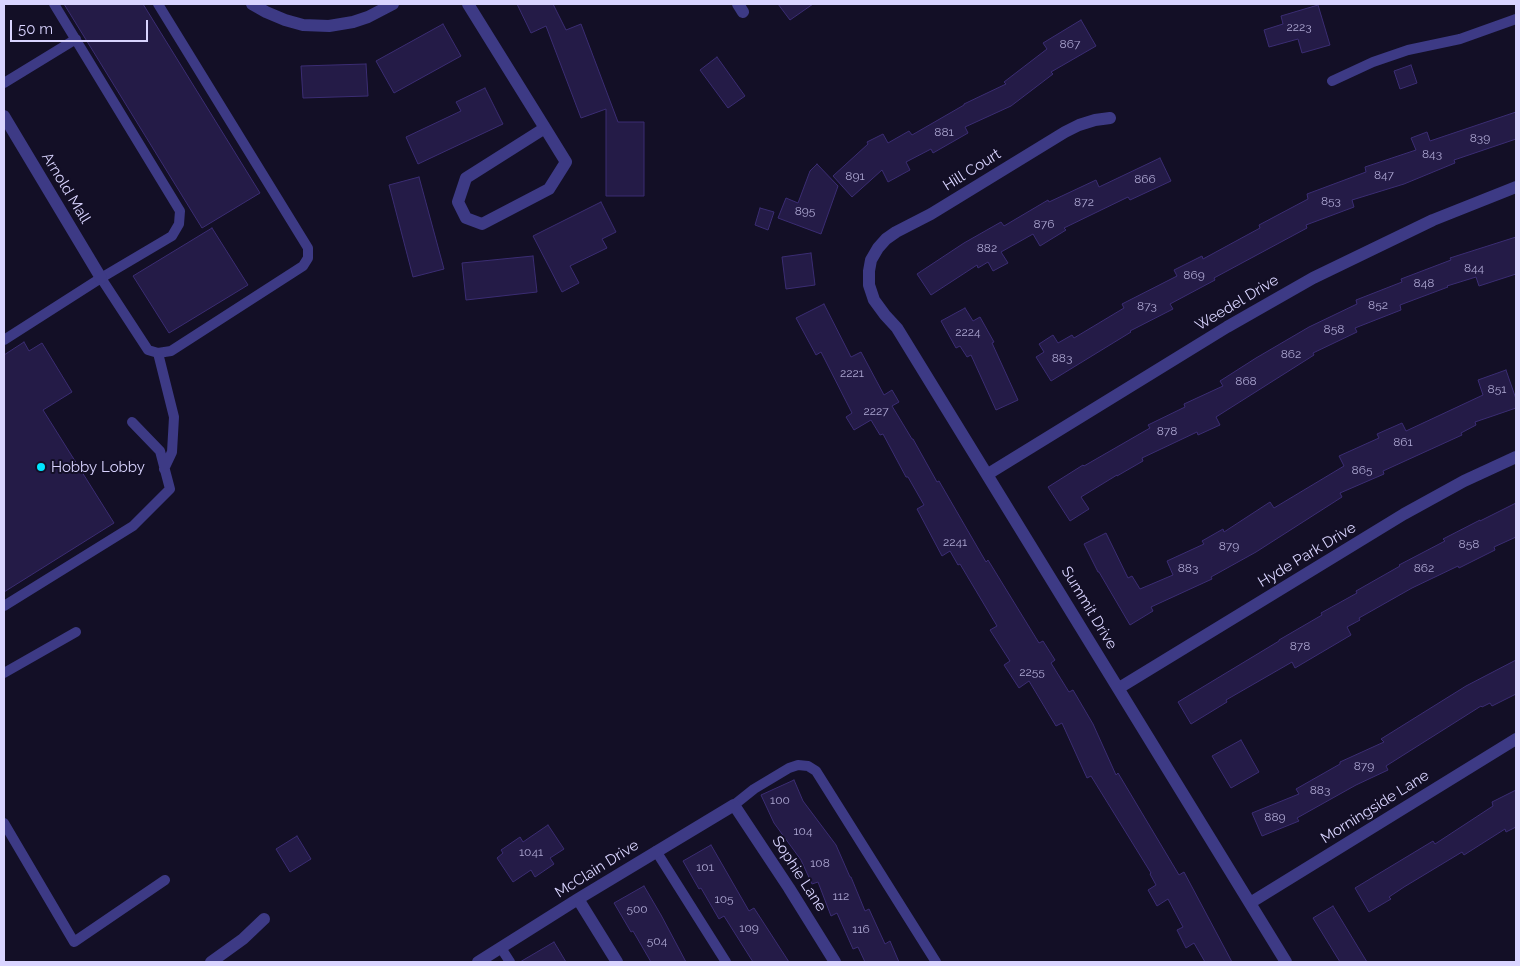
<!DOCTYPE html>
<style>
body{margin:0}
#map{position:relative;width:1520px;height:966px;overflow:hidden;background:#130f26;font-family:Raleway,sans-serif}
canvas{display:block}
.frame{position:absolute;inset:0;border:5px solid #d9d4ff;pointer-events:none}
.scale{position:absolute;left:10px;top:20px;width:138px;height:22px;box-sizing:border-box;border:2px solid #d9d4ff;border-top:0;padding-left:6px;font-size:15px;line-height:18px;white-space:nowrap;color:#d9d4ff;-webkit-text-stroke:4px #130f26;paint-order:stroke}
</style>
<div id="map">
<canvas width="1520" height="966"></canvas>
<div class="frame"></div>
<div class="scale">50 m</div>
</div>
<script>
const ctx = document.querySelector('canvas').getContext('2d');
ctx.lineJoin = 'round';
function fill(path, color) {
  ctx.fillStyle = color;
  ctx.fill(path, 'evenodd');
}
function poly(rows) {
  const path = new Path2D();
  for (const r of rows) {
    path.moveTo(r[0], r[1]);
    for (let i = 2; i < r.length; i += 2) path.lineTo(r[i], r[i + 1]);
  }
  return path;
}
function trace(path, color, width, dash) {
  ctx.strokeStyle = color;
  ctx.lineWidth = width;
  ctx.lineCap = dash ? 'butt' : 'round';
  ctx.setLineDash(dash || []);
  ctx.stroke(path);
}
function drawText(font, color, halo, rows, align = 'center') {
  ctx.font = font + ' Raleway,sans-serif';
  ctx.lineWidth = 4;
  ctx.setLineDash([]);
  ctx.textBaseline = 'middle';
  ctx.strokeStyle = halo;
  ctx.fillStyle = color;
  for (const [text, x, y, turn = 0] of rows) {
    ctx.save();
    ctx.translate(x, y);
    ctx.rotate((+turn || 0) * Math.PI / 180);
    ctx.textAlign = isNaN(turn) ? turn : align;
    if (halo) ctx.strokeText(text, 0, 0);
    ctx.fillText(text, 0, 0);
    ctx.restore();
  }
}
const building = poly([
 [64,4,143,4,260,193,202,228,64,4],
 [517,4,553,4,566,30,581,24,618,122,644,122,644,196,606,196,606,109,581,118,546,26,531,33,517,4],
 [778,4,813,4,790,20,778,4],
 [1318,5,1330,45,1302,53,1298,39,1269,47,1264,30,1283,24,1281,16,1318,5],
 [1081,20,1096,46,1051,72,1053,74,1011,106,965,127,968,133,933,153,931,149,906,162,910,170,888,182,882,170,852,197,833,176,868,144,867,142,883,134,888,143,909,131,912,135,964,105,964,104,1006,84,1004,82,1047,49,1043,43,1081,20],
 [443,24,461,56,394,93,376,61,443,24],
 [717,57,745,96,728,108,700,70,717,57],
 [366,64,368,96,303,98,301,66,366,64],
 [1411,65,1417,83,1400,89,1394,71,1411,65],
 [485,88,503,124,418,164,406,137,461,111,456,102,485,88],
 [1516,112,1516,139,1454,160,1455,163,1404,184,1352,200,1354,207,1306,225,1307,228,1214,278,1215,280,1170,304,1173,309,1130,331,1131,332,1051,381,1036,357,1044,352,1039,344,1053,335,1058,343,1072,335,1074,338,1124,308,1122,304,1177,276,1174,270,1202,256,1203,259,1260,228,1259,225,1308,199,1307,194,1366,172,1365,167,1416,150,1411,138,1427,132,1430,141,1516,112],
 [1160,158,1171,181,1130,200,1128,197,1064,228,1066,230,1040,246,1033,234,1001,252,1008,263,993,271,988,262,978,268,977,265,931,295,917,274,964,243,1001,222,1004,226,1048,200,1049,202,1096,180,1099,187,1160,158],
 [817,164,838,186,821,234,778,218,786,198,798,203,810,171,817,164],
 [419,177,444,269,413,277,389,185,419,177],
 [601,202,616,232,602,239,607,248,570,266,579,283,562,292,533,236,601,202],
 [760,208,774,212,768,230,755,225,760,208],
 [212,228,248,285,169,333,133,276,212,228],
 [1516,237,1516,274,1479,286,1476,277,1447,286,1448,287,1400,305,1401,310,1355,328,1357,332,1313,353,1314,355,1216,417,1220,425,1198,435,1197,432,1142,458,1143,461,1117,476,1117,475,1081,497,1089,509,1070,521,1048,487,1083,465,1084,466,1150,428,1148,425,1185,407,1184,404,1223,386,1220,381,1256,358,1309,327,1357,304,1356,300,1402,282,1401,279,1451,260,1450,258,1516,237],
 [811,253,815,285,786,289,782,257,811,253],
 [533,256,537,292,466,300,462,263,533,256],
 [824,304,851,357,861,352,884,395,892,390,899,402,892,406,912,439,913,439,937,482,939,481,986,562,988,560,1039,643,1043,641,1055,660,1051,663,1069,692,1073,690,1093,724,1116,775,1118,773,1179,875,1184,872,1232,962,1205,962,1194,943,1186,948,1177,930,1183,927,1168,899,1157,906,1148,890,1156,885,1150,874,1151,873,1091,776,1087,778,1062,723,1056,726,1029,681,1019,688,1004,665,1010,661,990,630,997,626,960,564,958,565,950,551,942,556,917,509,924,505,908,477,906,477,883,434,880,435,871,420,854,430,846,417,852,413,821,352,816,355,796,318,824,304],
 [965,308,973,321,980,317,994,342,992,343,1018,400,996,410,971,355,967,357,960,346,956,348,941,321,965,308],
 [24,342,29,351,42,343,72,392,43,410,114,523,4,592,4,355,24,342],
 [1506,370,1516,399,1516,408,1475,422,1476,425,1461,433,1462,435,1383,471,1384,474,1340,493,1342,497,1256,552,1211,577,1212,579,1151,607,1153,611,1130,625,1099,572,1098,572,1084,544,1106,533,1128,578,1132,576,1140,589,1173,575,1167,561,1204,544,1202,541,1223,529,1224,532,1270,502,1274,508,1344,466,1339,456,1379,438,1377,434,1402,423,1406,431,1483,395,1478,380,1506,370],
 [1516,503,1516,537,1494,547,1495,550,1459,568,1458,566,1412,588,1359,618,1360,620,1347,627,1351,635,1295,668,1292,662,1226,700,1227,702,1191,724,1178,702,1279,641,1279,640,1322,615,1321,613,1357,593,1356,591,1400,566,1399,565,1445,541,1443,539,1480,520,1480,521,1516,503],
 [1516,660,1516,694,1492,706,1490,703,1482,707,1481,706,1386,766,1388,770,1356,785,1297,818,1299,821,1262,836,1252,813,1299,794,1296,789,1340,764,1340,762,1384,742,1381,739,1466,686,1516,660],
 [1241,740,1259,772,1231,788,1212,756,1241,740],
 [794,780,803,801,836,845,850,877,851,877,865,911,869,909,885,944,890,941,899,962,865,962,858,947,853,949,837,913,831,916,818,882,812,884,801,860,774,823,761,795,794,780],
 [1516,790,1516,827,1506,832,1505,829,1464,855,1462,852,1404,887,1389,897,1391,899,1369,912,1355,888,1433,841,1435,844,1493,806,1492,802,1516,790],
 [548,825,564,849,550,858,554,864,535,877,531,870,513,882,497,858,503,853,501,850,520,837,523,842,548,825],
 [297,836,311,859,290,872,276,849,297,836],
 [711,845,749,911,754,908,789,962,753,962,724,916,719,919,701,888,699,889,683,861,711,845],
 [644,886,661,915,686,962,651,962,633,931,631,932,614,903,644,886],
 [1333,906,1367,962,1340,962,1313,918,1333,906],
 [554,942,566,962,520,962,554,942]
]);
fill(building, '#241b47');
trace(building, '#3b2d73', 1);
trace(poly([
 [1332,81,1373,62,1408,50,1460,39,1516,19],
 [4,83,76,39],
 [101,278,148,350,158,353,171,351,303,266,308,258,308,248,158,4],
 [4,340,101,278,172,236,179,224,180,211,54,4],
 [158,353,174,417,172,452,164,469],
 [4,606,133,526,170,489,160,451,132,422],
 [4,673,76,632],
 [734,805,754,789,789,768,798,765,808,766,816,771,936,962],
 [4,823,74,942,165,880],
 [656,851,726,962],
 [501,948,510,962]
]), '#3d3a85', 10);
trace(poly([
 [252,4,266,12,285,20,303,25,329,26,353,22,368,17,393,4],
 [468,4,545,128,566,162,549,189,482,224,466,218,458,202,466,178,545,128],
 [738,4,743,12],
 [4,116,101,278],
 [1110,118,1095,120,1079,125,1065,132,931,214,896,232,886,239,878,248,871,260,869,271,869,285,874,300,885,315,897,328,1286,962],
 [988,474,1227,327,1313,278,1433,220,1516,187],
 [1119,688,1404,514,1464,481,1516,457],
 [578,899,617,962],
 [1250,903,1516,739],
 [211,962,243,939,264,919],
 [478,962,578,899,734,805,789,888,835,962]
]), '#3d3a85', 12);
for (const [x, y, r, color] of [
 [41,467,5,"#00e5ff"]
]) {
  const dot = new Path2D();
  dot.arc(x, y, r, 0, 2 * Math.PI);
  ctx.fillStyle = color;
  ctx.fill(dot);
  trace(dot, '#130f26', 2);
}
drawText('12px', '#aca6d1', null, [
 ["2223",1299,27],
 ["867",1070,44],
 ["881",944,132],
 ["839",1480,138],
 ["843",1432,154],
 ["847",1384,175],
 ["891",855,176],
 ["866",1145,179],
 ["853",1331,201],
 ["872",1084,202],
 ["895",805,211],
 ["876",1044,224],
 ["882",987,248],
 ["844",1474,268],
 ["869",1194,275],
 ["848",1424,283],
 ["852",1378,305],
 ["873",1147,306],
 ["858",1334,329],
 ["2224",968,332],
 ["862",1291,354],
 ["883",1062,358],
 ["2221",852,373],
 ["868",1246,381],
 ["851",1497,389],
 ["2227",876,411],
 ["878",1167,431],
 ["861",1403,442],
 ["865",1362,470],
 ["2241",955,542],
 ["858",1469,544],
 ["879",1229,546],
 ["883",1188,568],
 ["862",1424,568],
 ["878",1300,646],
 ["2255",1032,672],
 ["879",1364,766],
 ["883",1320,790],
 ["100",780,800],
 ["889",1275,817],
 ["104",803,831],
 ["1041",531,852],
 ["108",820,863],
 ["101",705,867],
 ["112",841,896],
 ["105",724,899],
 ["500",637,909],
 ["109",749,928],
 ["116",861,929],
 ["504",657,941]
]);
drawText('15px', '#d9d4ff', '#130f26', [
 ["Hill Court",972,170,-32],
 ["Arnold Mall",66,188,59],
 ["Weedel Drive",1237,303,-31],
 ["Hyde Park Drive",1307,555,-31],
 ["Summit Drive",1089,608,59],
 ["Morningside Lane",1375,807,-32],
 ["McClain Drive",597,869,-32],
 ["Sophie Lane",799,874,57]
]);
drawText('15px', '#d9d4ff', '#130f26', [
 ["Hobby Lobby",51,467]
], 'left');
</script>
